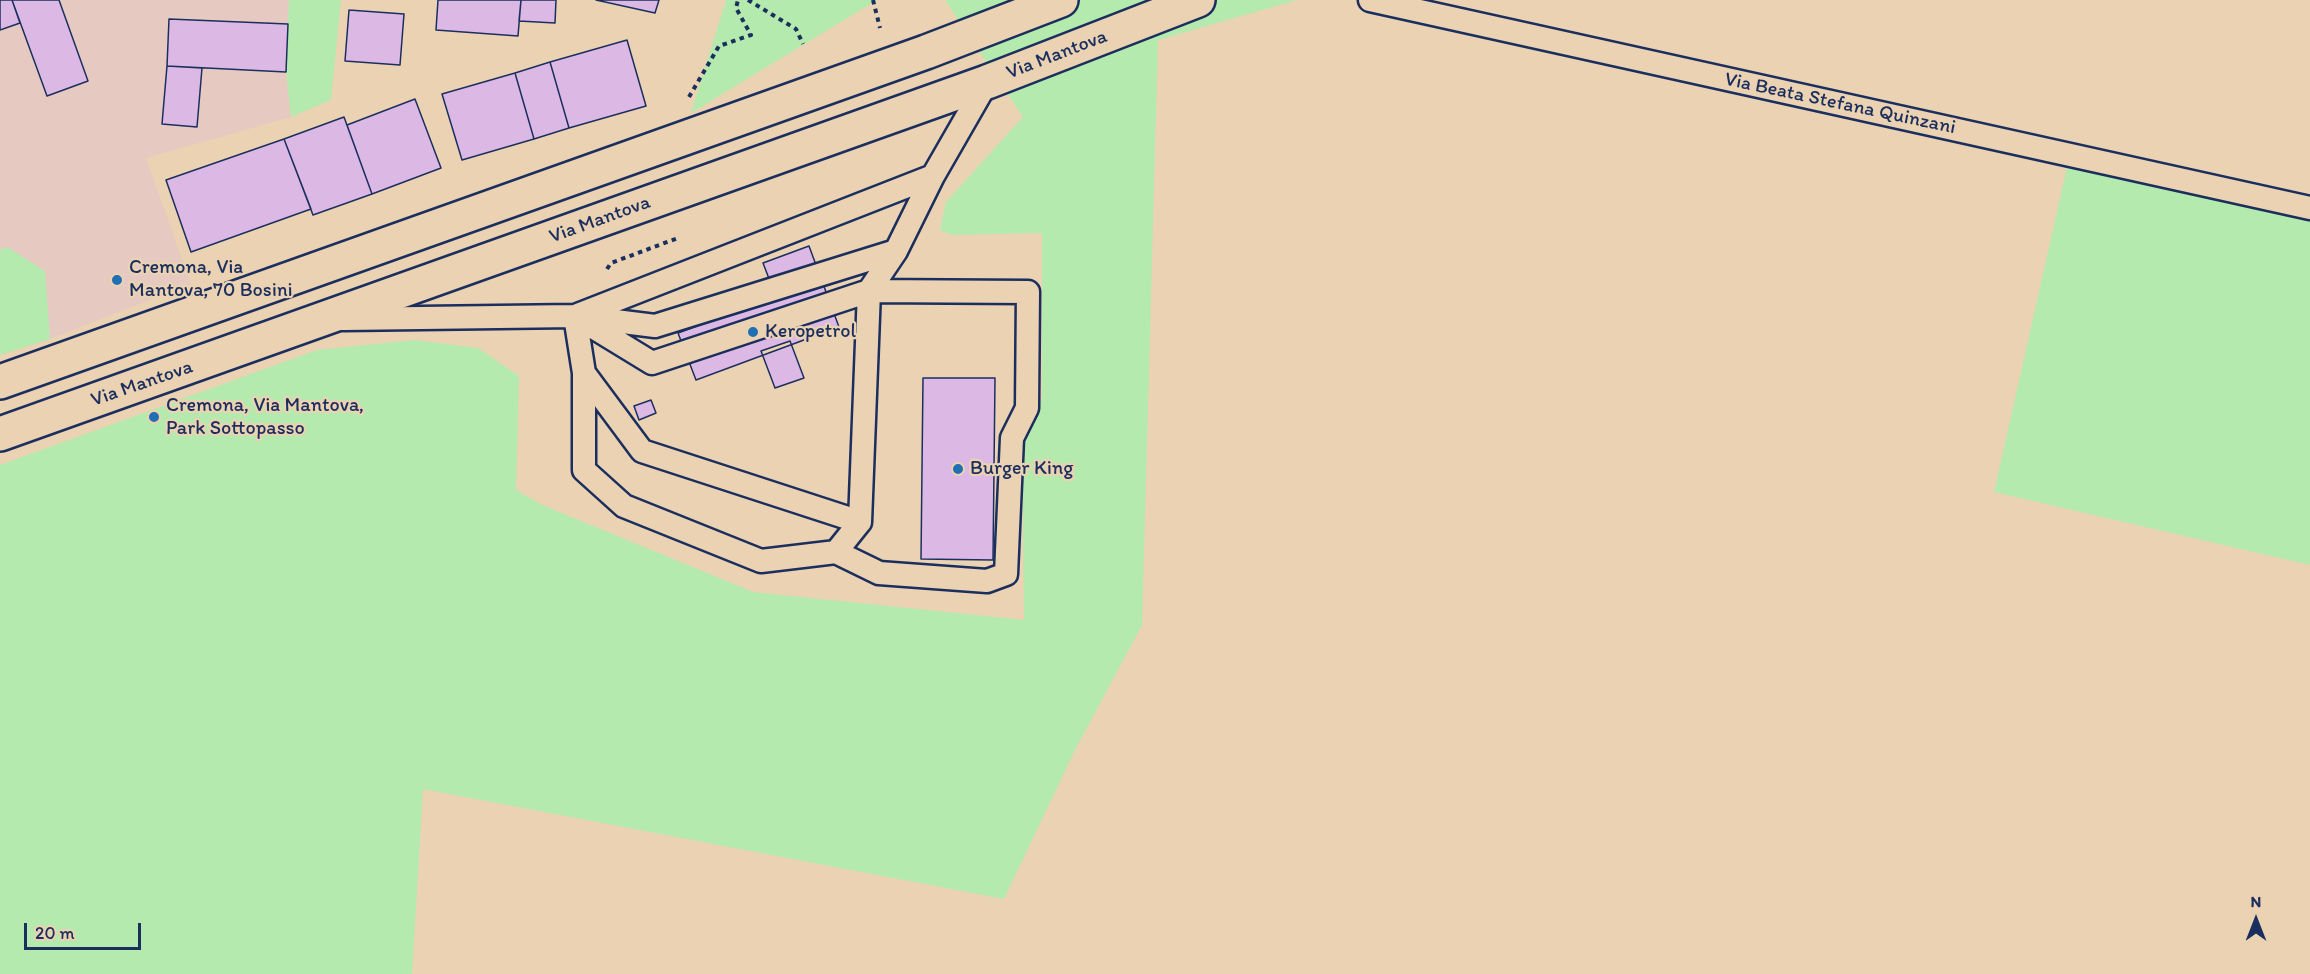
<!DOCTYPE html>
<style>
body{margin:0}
#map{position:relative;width:2310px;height:974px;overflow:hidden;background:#ebd2b2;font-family:Itim,sans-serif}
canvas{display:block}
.north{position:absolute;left:2226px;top:890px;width:60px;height:60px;-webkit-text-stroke:4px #ebd2b2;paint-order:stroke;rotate:0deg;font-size:16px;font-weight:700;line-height:24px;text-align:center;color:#1b2f5e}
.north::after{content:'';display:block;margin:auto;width:21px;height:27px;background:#1b2f5e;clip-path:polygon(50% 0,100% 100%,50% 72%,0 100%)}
.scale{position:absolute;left:24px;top:923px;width:117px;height:27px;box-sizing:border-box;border:3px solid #1b2f5e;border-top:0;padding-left:8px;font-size:18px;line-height:21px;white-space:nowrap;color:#1b2f5e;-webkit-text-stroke:4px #ebd2b2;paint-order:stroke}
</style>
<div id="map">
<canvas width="2310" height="974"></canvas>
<div class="north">N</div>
<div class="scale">20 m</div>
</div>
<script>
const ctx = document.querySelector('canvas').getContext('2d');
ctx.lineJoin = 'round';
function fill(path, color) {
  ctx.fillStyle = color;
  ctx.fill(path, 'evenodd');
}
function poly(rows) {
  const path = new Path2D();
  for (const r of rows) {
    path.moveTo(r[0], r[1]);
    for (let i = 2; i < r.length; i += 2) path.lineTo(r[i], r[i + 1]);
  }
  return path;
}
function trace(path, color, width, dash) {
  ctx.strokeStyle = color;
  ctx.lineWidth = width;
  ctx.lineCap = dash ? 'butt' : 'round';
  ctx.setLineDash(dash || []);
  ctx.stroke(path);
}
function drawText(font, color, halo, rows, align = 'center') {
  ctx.font = font + ' Itim,sans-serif';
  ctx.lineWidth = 4.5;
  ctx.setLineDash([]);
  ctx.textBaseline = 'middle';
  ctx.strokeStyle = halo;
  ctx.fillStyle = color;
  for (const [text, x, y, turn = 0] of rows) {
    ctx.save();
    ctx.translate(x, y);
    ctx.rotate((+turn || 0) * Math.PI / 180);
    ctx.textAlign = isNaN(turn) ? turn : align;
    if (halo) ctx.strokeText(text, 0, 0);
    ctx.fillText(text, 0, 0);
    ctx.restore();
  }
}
fill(poly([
 [0,0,289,0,286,72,291,117,146,158,191,284,50,339,0,355]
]), '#e6cac1');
fill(poly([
 [289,0,341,0,331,100,291,117,286,72],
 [726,0,877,0,691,113],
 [945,0,1297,0,1158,40,1142,625,1075,750,1004,899,423,789,412,974,0,974,0,465,317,350,415,340,478,348,519,376,516,490,540,504,753,592,1024,620,1022,437,1042,399,1042,233,951,235,940,230,946,202,1023,117],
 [2069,158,2310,212,2310,565,1994,492],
 [7,247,45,271,50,339,0,355,0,250]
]), '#b4eaad');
const building = poly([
 [0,0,12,0,20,23,0,30,0,0],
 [12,0,59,0,88,81,47,96,12,0],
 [438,0,521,0,518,36,436,30,438,0],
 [521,0,556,0,555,23,519,21,521,0],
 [596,0,659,0,655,13,596,0],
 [349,10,404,14,400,65,345,61,349,10],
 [169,19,288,24,286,72,167,66,169,19],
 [627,40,646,106,569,128,550,62,627,40],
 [550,62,569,128,534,139,515,73,550,62],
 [167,66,202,68,197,127,162,124,167,66],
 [515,73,534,139,462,160,442,94,515,73],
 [415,99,441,168,372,194,347,125,415,99],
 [344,117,372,194,313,215,284,139,344,117],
 [284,139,311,209,191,252,166,180,284,139],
 [809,246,839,327,696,380,678,333,776,297,763,263,809,246],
 [790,341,804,378,775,388,761,351,790,341],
 [923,378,995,378,993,560,921,559,923,378],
 [651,400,656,413,639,420,634,406,651,400]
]);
fill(building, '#dbb9e4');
trace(building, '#1b2f5e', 1.5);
const service = poly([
 [1370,0,2310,208],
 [575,316,652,363,869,291,1028,292,1027,408,1012,438,1006,574,987,581,879,573,836,552],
 [575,316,584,373,642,451,860,522,869,291,896,251,933,176],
 [583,317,655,326,896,251],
 [344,319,575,316,933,176,987,82],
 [584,373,584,470,624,506,761,561,836,552,860,522]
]);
const primary = poly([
 [0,382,926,52,1061,0],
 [0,434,987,82,1198,0]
]);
trace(service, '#1b2f5e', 27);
trace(primary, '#1b2f5e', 38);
trace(poly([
 [748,0,796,29,803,44],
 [873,0,880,28],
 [689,97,719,46,751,35,736,8,738,0],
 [607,269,611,263,678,238]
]), '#1b2f5e', 4, [4.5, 4.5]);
trace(service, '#ebd2b2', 22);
trace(primary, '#ebd2b2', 33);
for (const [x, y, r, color] of [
 [117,280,6,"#1f6fb2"],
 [753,332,6,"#1f6fb2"],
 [154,417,6,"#1f6fb2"],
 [958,469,6,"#1f6fb2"]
]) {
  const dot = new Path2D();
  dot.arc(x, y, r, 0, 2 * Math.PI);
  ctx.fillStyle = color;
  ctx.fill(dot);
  trace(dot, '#ebd2b2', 2);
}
drawText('20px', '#1b2f5e', '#ebd2b2', [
 ["Via Mantova",1057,55,-21],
 ["Via Beata Stefana Quinzani",1840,104,12],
 ["Via Mantova",600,220,-20],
 ["Via Mantova",142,384,-19]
]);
drawText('20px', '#1b2f5e', '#ebd2b2', [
 ["Cremona, Via",129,268],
 ["Mantova, 70 Bosini",129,291],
 ["Keropetrol",765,332],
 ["Cremona, Via Mantova,",166,406],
 ["Park Sottopasso",166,429],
 ["Burger King",970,469]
], 'left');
</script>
